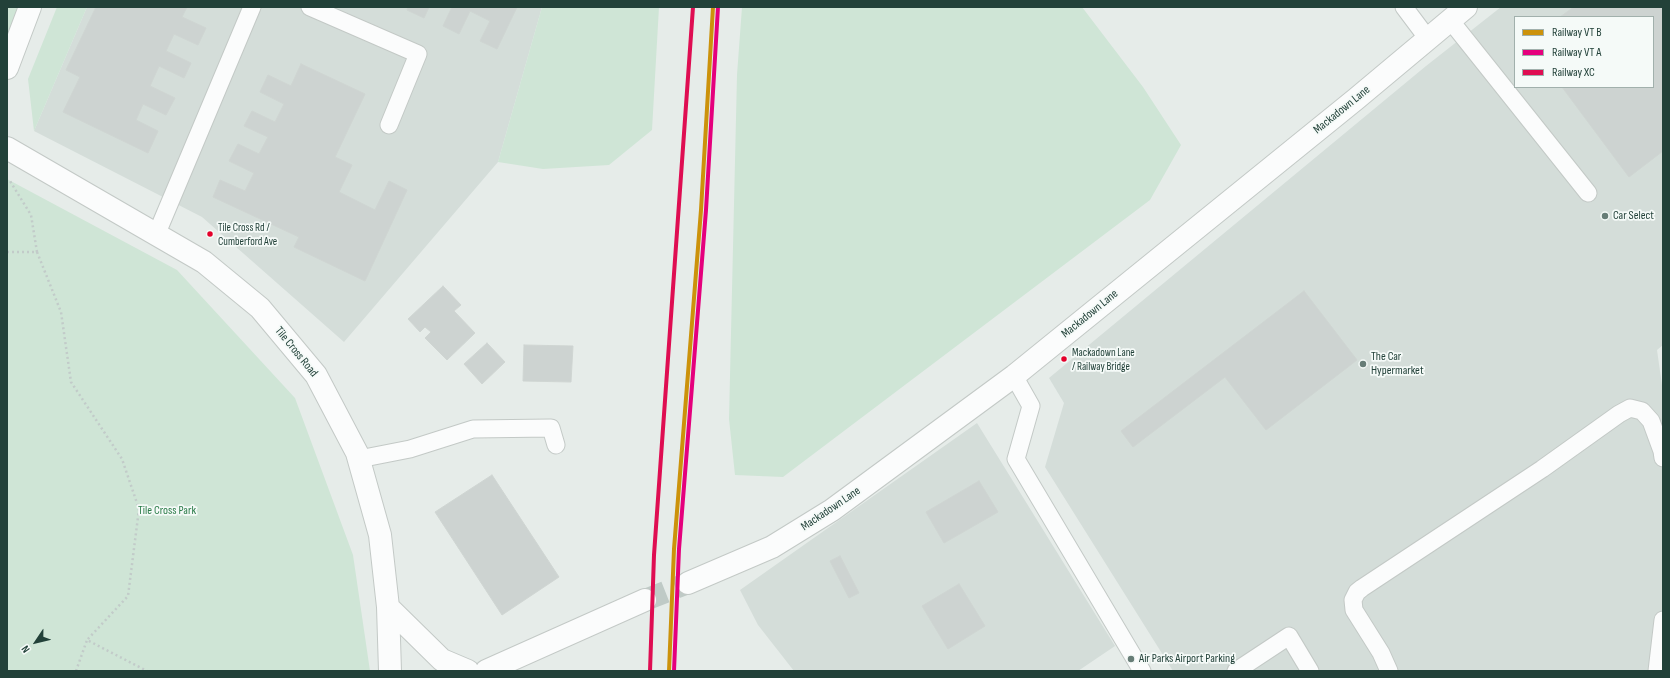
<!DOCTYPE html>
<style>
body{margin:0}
#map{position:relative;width:1670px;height:678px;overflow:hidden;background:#e6ece9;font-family:"Sofia Sans Condensed",sans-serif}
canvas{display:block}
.frame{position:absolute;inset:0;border:8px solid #224139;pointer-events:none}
.legend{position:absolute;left:1514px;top:16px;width:140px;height:72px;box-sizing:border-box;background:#f5faf8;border:1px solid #a1b0ac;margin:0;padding:5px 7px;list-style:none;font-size:12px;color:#224139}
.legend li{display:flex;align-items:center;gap:8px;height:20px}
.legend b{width:20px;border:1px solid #a1b0ac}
.north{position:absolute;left:16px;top:622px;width:40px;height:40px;-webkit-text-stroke:3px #f5faf8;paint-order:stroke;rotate:235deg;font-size:11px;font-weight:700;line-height:16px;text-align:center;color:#224139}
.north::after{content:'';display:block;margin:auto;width:14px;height:18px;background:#224139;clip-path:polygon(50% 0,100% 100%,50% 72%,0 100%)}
</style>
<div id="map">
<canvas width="1670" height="678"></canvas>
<div class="frame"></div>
<ul class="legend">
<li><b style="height:5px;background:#cc920b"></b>Railway VT B</li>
<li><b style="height:5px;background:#e5007d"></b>Railway VT A</li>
<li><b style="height:5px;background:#df0d52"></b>Railway XC</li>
</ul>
<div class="north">N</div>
</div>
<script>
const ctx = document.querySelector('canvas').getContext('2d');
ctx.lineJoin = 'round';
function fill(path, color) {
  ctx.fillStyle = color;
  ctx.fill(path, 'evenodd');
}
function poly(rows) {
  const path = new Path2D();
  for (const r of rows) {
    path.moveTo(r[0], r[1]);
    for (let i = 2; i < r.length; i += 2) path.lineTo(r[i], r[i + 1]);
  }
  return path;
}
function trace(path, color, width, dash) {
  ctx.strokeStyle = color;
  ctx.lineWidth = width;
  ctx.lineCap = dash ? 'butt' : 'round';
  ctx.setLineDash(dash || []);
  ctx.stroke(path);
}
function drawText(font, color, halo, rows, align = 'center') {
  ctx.font = font + ' "Sofia Sans Condensed",sans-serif';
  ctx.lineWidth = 3.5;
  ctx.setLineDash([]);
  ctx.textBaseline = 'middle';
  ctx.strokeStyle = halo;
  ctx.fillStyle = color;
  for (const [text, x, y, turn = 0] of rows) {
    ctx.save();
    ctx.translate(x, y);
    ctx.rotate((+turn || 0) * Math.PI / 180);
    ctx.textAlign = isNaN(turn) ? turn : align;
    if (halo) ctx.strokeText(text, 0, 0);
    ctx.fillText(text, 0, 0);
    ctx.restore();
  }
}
fill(poly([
 [87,7,542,7,498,162,344,342,202,217,34,131],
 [1501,7,1663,7,1663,345,1657,350,1663,392,1663,671,1173,671,1045,467,1064,403,1049,378,1426,66],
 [1515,17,1653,17,1653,87,1515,87],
 [977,423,1115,646,1078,671,794,671,758,625,740,590]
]), '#d4ddd9');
fill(poly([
 [7,7,19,7,7,41],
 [57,7,87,7,34,131,28,79],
 [542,7,659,7,652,130,609,165,543,169,498,162],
 [742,7,1082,7,1143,87,1181,145,1150,200,783,477,735,475,729,419,737,75],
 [7,179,177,270,295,398,353,555,370,671,7,671]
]), '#cfe5d6');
const building = poly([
 [96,7,187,7,182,17,206,28,198,45,174,34,166,51,191,63,184,78,159,66,150,86,175,98,166,115,143,104,136,120,158,131,148,153,63,112,80,77,66,70,96,7],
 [408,7,429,7,424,18,407,10,408,7],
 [452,7,517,7,497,49,480,41,490,21,470,11,459,34,443,26,452,7],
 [1574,7,1663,7,1663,151,1629,177,1562,87,1653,87,1653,17,1560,17,1574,7],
 [301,64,365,94,335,157,352,165,339,192,375,210,389,181,407,190,365,281,294,247,299,237,213,197,220,180,245,191,254,173,229,161,238,144,259,154,268,137,244,126,252,111,275,122,284,104,260,92,268,75,291,86,301,64],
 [443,286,461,305,454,311,475,333,447,360,425,338,431,332,425,327,420,332,408,319,443,286],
 [1304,291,1357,360,1266,430,1225,377,1133,447,1121,431,1304,291],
 [487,343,505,362,482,384,464,364,487,343],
 [524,345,573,346,571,382,523,381,524,345],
 [492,475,559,577,502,615,435,512,492,475],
 [979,481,998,512,944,543,926,512,979,481],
 [840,556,859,593,849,598,830,561,840,556],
 [959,584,985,626,948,649,922,606,959,584]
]);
fill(building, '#cdd3d1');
trace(building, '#cfd5d2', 1);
trace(poly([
 [645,600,688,583]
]), '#bfcac6', 22, [22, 11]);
const lane = poly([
 [310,7,418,54,389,125],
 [1404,7,1428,39],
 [1450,20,1588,193],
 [157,233,252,7],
 [1014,376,1031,406,1016,459,1142,671],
 [359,459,410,449,473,429,551,428,556,445],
 [1236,671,1289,636,1310,671],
 [1389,671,1381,653,1354,610,1353,600,1357,592,1362,588,1542,469,1619,414,1630,408,1642,411,1651,421,1662,451,1663,458],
 [1657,671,1663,620]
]);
const street = poly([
 [7,68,30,7],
 [7,148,204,262,260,308,316,375,357,453,380,535,388,607,442,660,468,671],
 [688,583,772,547,832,510,1014,376,1356,99,1466,7],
 [388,607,390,671],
 [486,671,645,600]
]);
trace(lane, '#c3c9c6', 19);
trace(street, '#c3c9c6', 24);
trace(poly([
 [7,252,37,252,31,215,10,181],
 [37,252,61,312,71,382,122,459,139,509,128,596,87,640],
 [76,671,87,640,147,671]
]), '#c2cbc9', 2.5, [2, 3]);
trace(lane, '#fbfcfc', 17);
trace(street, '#fbfcfc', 22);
trace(poly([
 [669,671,674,549,701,210,713,7]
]), '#cc920b', 4);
trace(poly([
 [674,671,679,549,706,210,718,7]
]), '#e5007d', 4);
trace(poly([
 [650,671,654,555,693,7]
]), '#df0d52', 4);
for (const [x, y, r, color] of [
 [1605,216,4,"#677d77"],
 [210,234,3.5,"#e4002b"],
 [1064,359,3.5,"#e4002b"],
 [1363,364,4,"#677d77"],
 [1131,659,4,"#677d77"]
]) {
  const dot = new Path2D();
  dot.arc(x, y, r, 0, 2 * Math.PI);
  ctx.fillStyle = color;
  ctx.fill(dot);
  trace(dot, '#f5faf8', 1.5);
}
drawText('11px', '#224139', '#f5faf8', [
 ["Tile Cross Rd /",218,228],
 ["Cumberford Ave",218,242],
 ["Mackadown Lane",1072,353],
 ["/ Railway Bridge",1072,367]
], 'left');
drawText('12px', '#224139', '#f5faf8', [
 ["Mackadown Lane",1342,110,-39],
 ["Mackadown Lane",1090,314,-39],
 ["Tile Cross Road",296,352,51],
 ["Mackadown Lane",831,509,-34]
]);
drawText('12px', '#224139', '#f5faf8', [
 ["Car Select",1613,216],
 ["The Car",1371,357],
 ["Hypermarket",1371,371],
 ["Air Parks Airport Parking",1139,659]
], 'left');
drawText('12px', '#2a7b48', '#f5faf8', [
 ["Tile Cross Park",167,511]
]);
</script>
